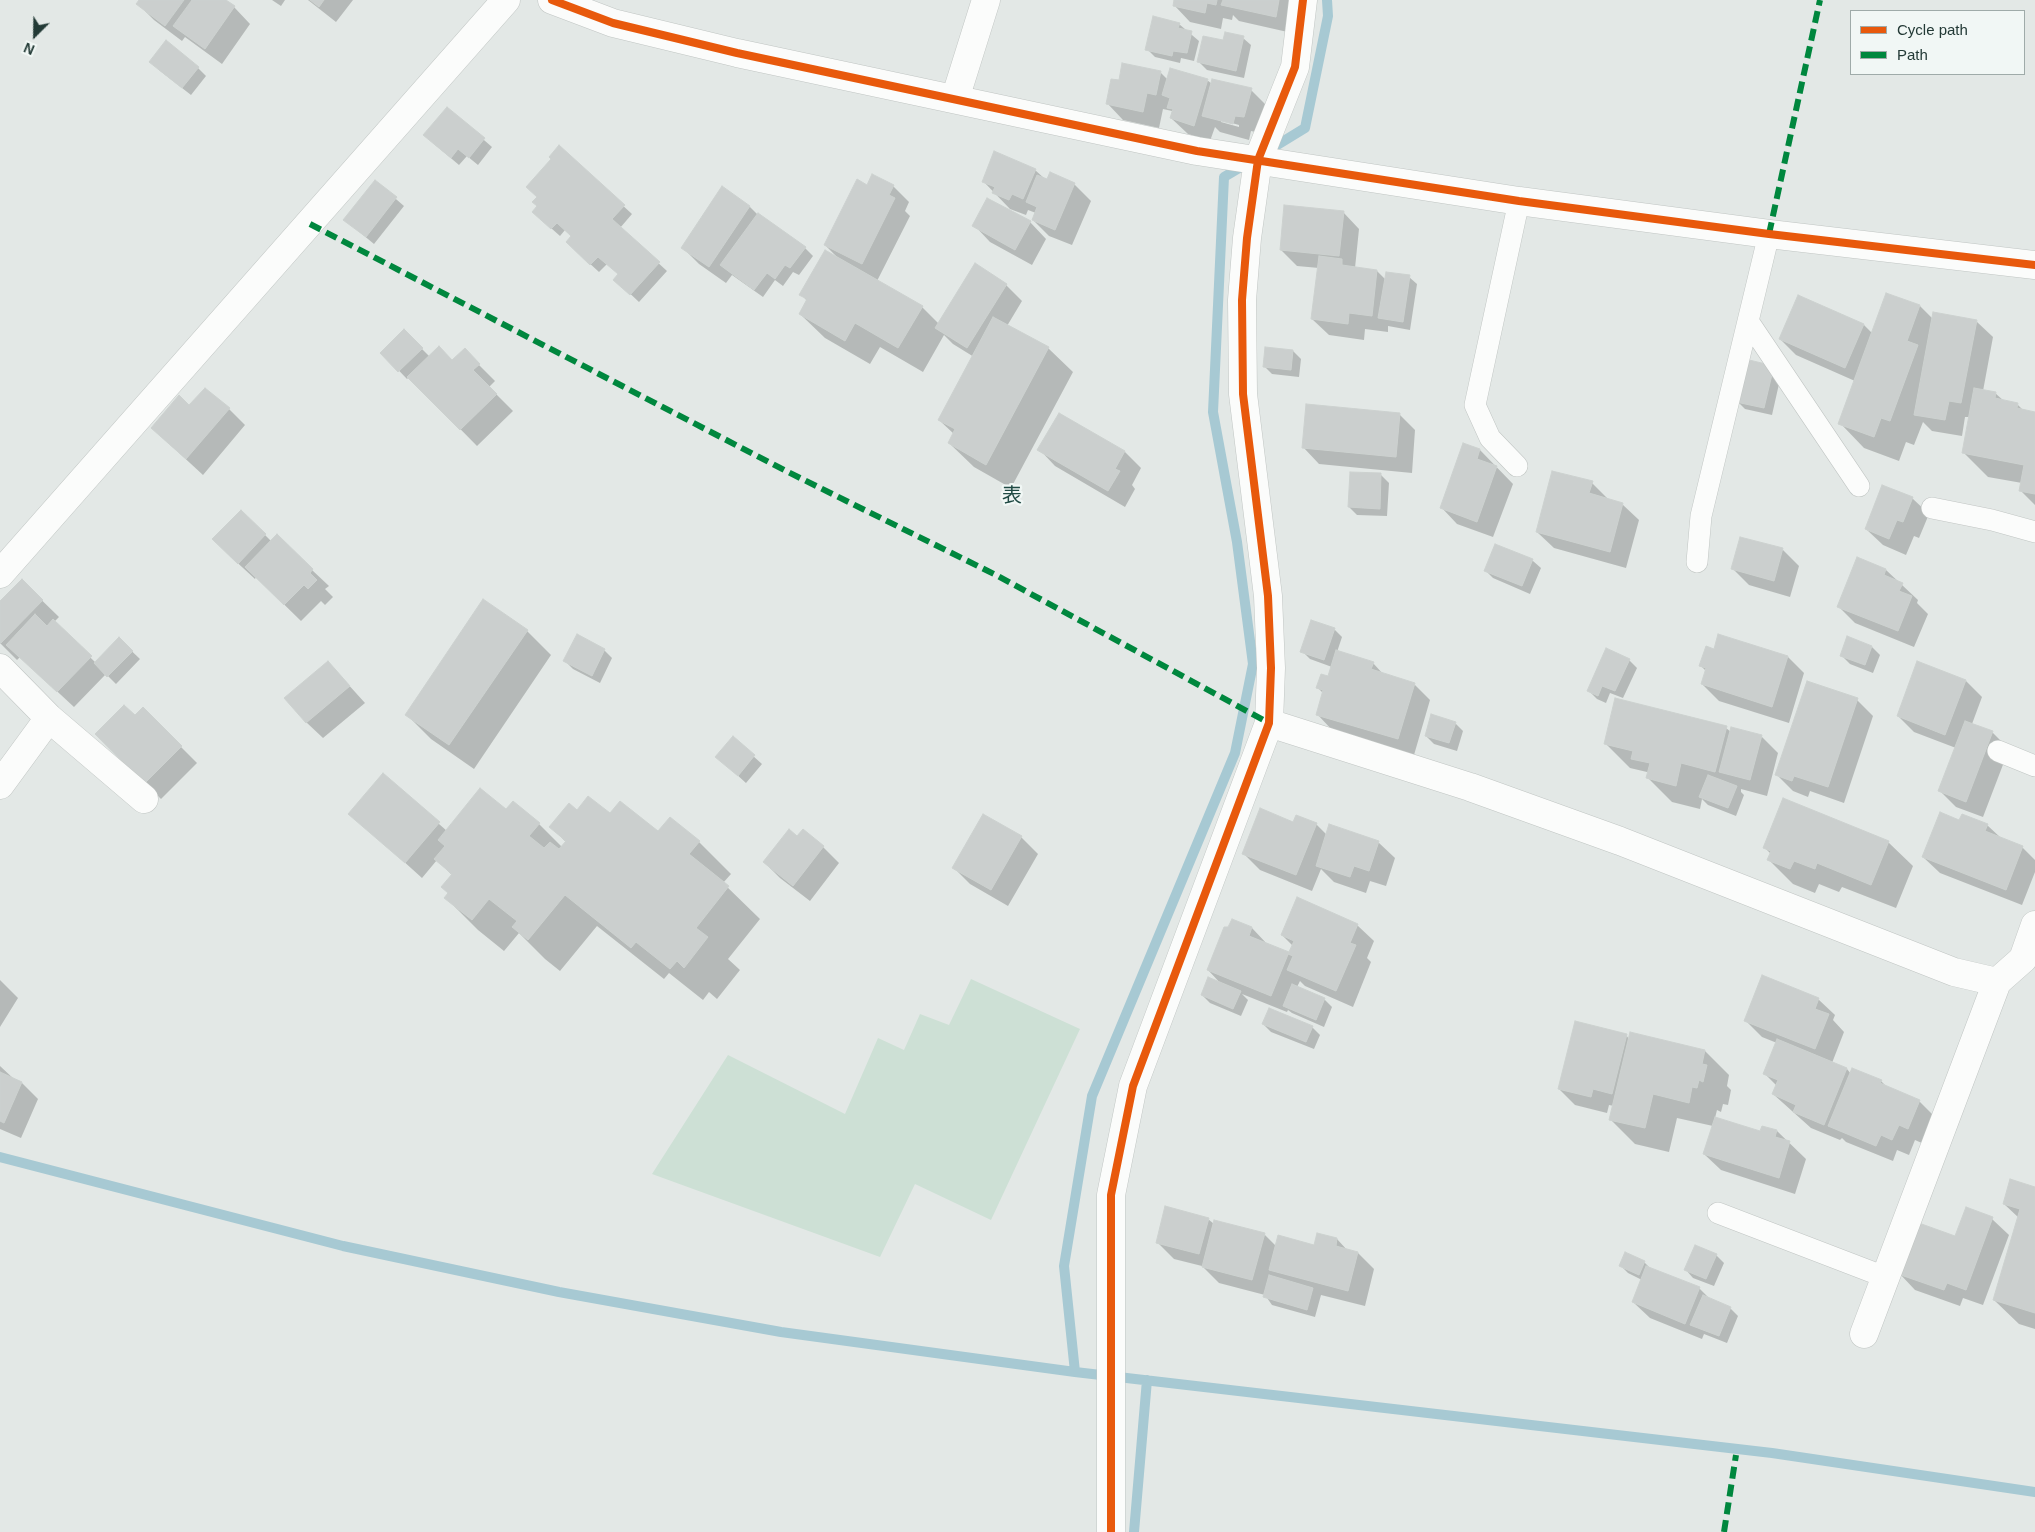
<!DOCTYPE html>
<meta charset="utf-8">
<style>
body{margin:0}
#map{position:relative;width:2035px;height:1532px;overflow:hidden;background:#e3e8e6;font-family:Arial,sans-serif}
canvas{display:block}
.legend{position:absolute;left:1850px;top:10px;width:175px;height:65px;box-sizing:border-box;background:#f1f7f5;border:1px solid #9faba9;margin:0;padding:6px 9px;list-style:none;font-size:15px;color:#233a36}
.legend li{display:flex;align-items:center;gap:10px;height:25px}
.legend b{width:25px;border:1px solid #9faba9}
.north{position:absolute;left:10px;top:10px;width:50px;height:50px;-webkit-text-stroke:4px #f1f7f5;paint-order:stroke;rotate:203deg;font-size:14px;font-weight:700;line-height:20px;text-align:center;color:#233a36}
.north::after{content:'';display:block;margin:auto;width:18px;height:22px;background:#233a36;clip-path:polygon(50% 0,100% 100%,50% 72%,0 100%)}
</style>
<div id="map">
<canvas width="2035" height="1532"></canvas>
<ul class="legend">
<li><b style="height:6px;background:#e8590c"></b>Cycle path</li>
<li><b style="height:6px;background:#00873e"></b>Path</li>
</ul>
<div class="north">N</div>
</div>
<script>
const ctx = document.querySelector('canvas').getContext('2d');
ctx.lineJoin = 'round';
function fill(path, color) {
  ctx.fillStyle = color;
  ctx.fill(path, 'evenodd');
}
function poly(rows) {
  const path = new Path2D();
  for (const r of rows) {
    path.moveTo(r[0], r[1]);
    for (let i = 2; i < r.length; i += 2) path.lineTo(r[i], r[i + 1]);
  }
  return path;
}
function trace(path, color, width, dash) {
  ctx.strokeStyle = color;
  ctx.lineWidth = width;
  ctx.lineCap = dash ? 'butt' : 'round';
  ctx.setLineDash(dash || []);
  ctx.stroke(path);
}
function drawText(font, color, halo, rows, align = 'center') {
  ctx.font = font + ' Arial,"Noto Sans JP",sans-serif';
  ctx.lineWidth = 4.5;
  ctx.setLineDash([]);
  ctx.textBaseline = 'middle';
  ctx.strokeStyle = halo;
  ctx.fillStyle = color;
  for (const [text, x, y, turn = 0] of rows) {
    ctx.save();
    ctx.translate(x, y);
    ctx.rotate((+turn || 0) * Math.PI / 180);
    ctx.textAlign = isNaN(turn) ? turn : align;
    if (halo) ctx.strokeText(text, 0, 0);
    ctx.fillText(text, 0, 0);
    ctx.restore();
  }
}
fill(poly([
 [971,979,1080,1029,991,1220,915,1184,880,1257,652,1174,728,1055,845,1114,878,1038,904,1050,920,1014,949,1025]
]), '#cde0d5');
fill(poly([
 [141,0,224,0,234,7,250,24,222,64,185,37,182,41,154,20,138,4],
 [272,0,285,0,281,6],
 [308,0,353,0,336,22],
 [1175,0,1289,0,1297,8,1292,33,1239,21,1233,15,1232,20,1223,18,1221,29,1190,22,1174,5],
 [1179,24,1199,41,1194,61,1181,58,1180,63,1155,57,1147,49],
 [1243,38,1251,45,1244,78,1207,70,1199,62,1224,42],
 [198,68,206,76,191,95,159,70],
 [1160,72,1168,80,1207,80,1212,84,1251,90,1267,106,1260,133,1251,131,1249,140,1220,132,1215,127,1210,141,1188,134,1171,118,1172,111,1163,109,1159,128,1123,120,1107,103,1120,82],
 [1221,120,1239,125,1239,127,1221,122],
 [447,108,492,147,478,165,467,156,459,165,433,143],
 [559,147,632,214,620,228,667,271,639,302,623,287,619,274,607,264,599,272,575,250,572,236,565,230,560,236,542,220,538,198],
 [1035,170,1045,179,1074,184,1091,201,1072,245,1049,236,1033,220,1036,213,1028,210,1026,215,1010,209,983,181],
 [375,181,404,206,374,244,345,220],
 [893,186,909,202,905,211,910,216,877,281,922,307,939,324,1006,285,1022,301,1007,326,1048,348,1073,372,1011,488,974,467,949,443,954,434,939,420,974,357,953,344,944,335,923,372,880,347,870,364,825,338,800,314,807,301,801,294,839,259,825,245,868,187],
 [722,188,750,207,758,215,805,248,813,256,799,275,793,272,783,286,775,280,763,297,732,275,726,283,699,264,683,248],
 [1343,212,1359,229,1355,268,1377,271,1386,280,1409,277,1417,284,1410,330,1388,326,1388,332,1365,329,1364,340,1329,335,1312,319,1319,268,1297,266,1281,250],
 [1030,222,1046,239,1032,265,990,242,974,225],
 [1799,297,1864,325,1873,334,1920,306,1933,319,1976,321,1993,337,1983,391,1995,393,2004,401,2017,404,2024,411,2035,413,2035,505,2021,491,2022,483,1988,477,1963,452,1970,417,1965,417,1962,436,1932,431,1923,422,1914,445,1906,442,1899,461,1864,448,1840,423,1855,381,1796,355,1780,339],
 [404,331,430,357,452,362,464,350,495,381,489,387,513,411,477,446,409,377,407,379,382,353],
 [1293,351,1301,359,1299,377,1272,374,1264,366],
 [1746,361,1781,375,1772,415,1745,409,1737,401],
 [189,407,229,409,245,425,203,475,152,428],
 [1060,414,1125,452,1141,468,1132,485,1135,489,1125,507,1055,466,1039,449],
 [1399,414,1415,430,1412,473,1319,464,1303,447],
 [1464,445,1480,450,1513,484,1493,537,1457,524,1441,507],
 [1381,475,1389,483,1387,516,1357,515,1349,507],
 [1592,483,1608,499,1622,504,1639,520,1626,568,1554,548,1537,532],
 [1912,498,1929,514,1919,538,1914,536,1906,555,1883,545,1866,529],
 [241,511,271,541,312,570,329,586,325,589,333,597,325,605,321,601,301,621,256,577,255,579,230,556],
 [1495,545,1533,561,1541,568,1530,594,1493,578,1485,570],
 [1782,549,1799,566,1790,597,1749,585,1733,569],
 [1858,559,1886,570,1918,600,1917,603,1928,614,1914,647,1855,623,1839,607],
 [22,581,59,617,54,622,96,663,119,639,140,659,116,684,106,674,74,707,20,657,17,660,0,643,0,603],
 [1334,629,1342,637,1337,652,1373,663,1384,675,1414,684,1430,700,1414,755,1333,731,1317,714,1323,693,1318,688,1329,677,1332,667,1310,659,1302,651],
 [527,631,551,655,474,769,431,739,407,715],
 [1872,647,1880,655,1873,673,1850,664,1842,656],
 [604,650,612,658,600,683,573,669,565,661],
 [1714,650,1788,657,1804,673,1789,723,1719,701,1702,684,1707,672,1701,666],
 [1629,660,1637,668,1623,698,1610,693,1606,703,1597,699,1589,691],
 [328,662,365,703,323,738,306,722],
 [1918,663,1966,681,1982,697,1972,724,1992,732,2009,749,1983,817,1956,807,1940,791,1956,748,1914,732,1898,716],
 [1857,700,1873,716,1844,803,1810,791,1808,797,1793,791,1777,775],
 [143,709,197,763,161,799,96,734,134,716],
 [1455,723,1463,731,1457,751,1434,744,1426,736],
 [1726,728,1731,732,1761,736,1778,753,1767,796,1741,789,1741,792,1744,795,1736,816,1708,805,1702,799,1700,809,1672,802,1648,778,1649,774,1647,772,1630,768,1605,743],
 [733,738,762,764,746,783,725,764],
 [383,775,447,831,506,811,539,824,562,847,566,842,551,827,577,812,611,815,658,833,670,819,699,842,731,874,723,883,760,919,728,959,740,970,717,999,709,992,703,1000,669,973,664,979,597,926,560,971,545,959,519,933,504,951,478,930,446,898,449,894,452,875,437,860,422,878,350,813],
 [984,816,1021,837,1038,854,1008,906,970,884,954,868],
 [1960,822,1987,825,2001,838,2022,847,2035,860,2035,872,2022,905,1940,873,1923,857],
 [1294,823,1316,824,1327,835,1378,842,1395,858,1386,886,1370,881,1366,893,1334,882,1321,869,1312,891,1260,870,1243,853],
 [798,838,823,847,839,863,810,901,780,878,764,862],
 [1888,842,1913,866,1896,908,1842,887,1839,892,1819,884,1815,893,1793,884,1769,860,1771,854,1764,847],
 [1357,925,1374,941,1367,958,1371,962,1353,1007,1305,986,1300,981,1297,987,1324,999,1332,1007,1324,1027,1292,1013,1288,1010,1287,1012,1242,994,1248,1000,1241,1016,1210,1003,1202,995,1222,985,1208,970,1252,928,1268,945,1290,953,1293,946,1282,935],
 [0,980,18,998,0,1027],
 [1818,999,1835,1015,1833,1020,1844,1032,1832,1063,1847,1069,1851,1074,1881,1081,1888,1088,1919,1101,1935,1117,1924,1144,1915,1140,1909,1155,1897,1150,1893,1161,1846,1142,1842,1138,1840,1140,1811,1128,1773,1094,1777,1086,1764,1073,1777,1043,1762,1037,1746,1021],
 [1263,1024,1312,1027,1320,1035,1314,1049,1271,1032],
 [1631,1033,1705,1051,1729,1075,1727,1086,1731,1090,1728,1105,1723,1104,1721,1112,1717,1110,1715,1118,1761,1133,1763,1127,1777,1131,1806,1159,1795,1194,1721,1170,1704,1154,1713,1126,1677,1118,1669,1152,1635,1144,1610,1119,1614,1106,1609,1105,1607,1113,1575,1105,1559,1089,1626,1035,1629,1039],
 [0,1066,15,1080,22,1083,38,1099,21,1138,0,1129],
 [2035,1188,2035,1329,2019,1324,1994,1300,2019,1218,2004,1204],
 [1208,1219,1214,1224,1264,1234,1276,1246,1315,1246,1337,1239,1348,1251,1358,1253,1374,1269,1365,1306,1321,1295,1315,1317,1272,1305,1265,1295,1219,1283,1202,1266,1174,1259,1157,1242],
 [1992,1219,2009,1235,1983,1305,1963,1298,1960,1306,1915,1290,1899,1273,1956,1238],
 [1716,1255,1724,1263,1714,1286,1693,1278,1686,1270],
 [1644,1262,1652,1270,1699,1288,1711,1300,1730,1308,1738,1316,1727,1343,1704,1334,1702,1339,1650,1318,1633,1302,1642,1280,1628,1273,1620,1265]
]), '#0003');
trace(poly([
 [1269,150,1305,128,1328,16,1327,0],
 [0,1157,343,1246,559,1292,781,1332,1075,1372,1772,1453,2035,1492],
 [1075,1372,1064,1266,1092,1096,1235,753,1253,664,1237,542,1213,412,1224,177,1246,164],
 [1134,1532,1147,1380]
]), '#a7c9d3', 10);
const building = poly([
 [139,0,184,0,165,26,136,4,139,0],
 [192,0,226,0,235,6,205,49,173,26,192,0],
 [310,0,324,0,319,7,310,0],
 [1174,0,1217,0,1216,5,1207,3,1205,13,1173,6,1174,0],
 [1223,0,1279,0,1276,17,1221,5,1223,0],
 [1153,16,1180,23,1178,28,1192,31,1187,53,1173,51,1172,56,1145,50,1153,16],
 [1225,32,1244,36,1236,71,1197,62,1203,36,1223,40,1225,32],
 [166,40,199,67,182,88,149,62,166,40],
 [1122,63,1161,71,1156,95,1147,93,1143,112,1106,104,1111,79,1119,80,1122,63],
 [1170,68,1208,79,1194,126,1170,118,1173,109,1167,108,1170,98,1162,95,1170,68],
 [1212,79,1252,88,1244,117,1235,116,1233,124,1202,116,1212,79],
 [447,107,485,138,469,158,458,149,451,158,423,135,447,107],
 [559,145,625,205,612,219,660,262,630,295,613,280,618,274,598,257,590,265,566,242,571,236,557,223,551,229,532,212,537,206,532,202,537,197,526,187,551,159,549,157,559,145],
 [994,151,1036,169,1023,199,1012,194,1009,200,992,193,995,187,982,182,994,151],
 [1050,172,1075,183,1055,230,1032,220,1037,207,1026,202,1037,175,1047,179,1050,172],
 [872,174,894,185,889,195,895,198,862,264,824,245,857,179,867,185,872,174],
 [375,180,397,197,366,237,343,220,375,180],
 [722,186,750,206,709,267,681,248,722,186],
 [987,198,1031,221,1015,250,972,226,987,198],
 [1284,205,1344,211,1339,256,1280,250,1284,205],
 [758,213,806,247,790,268,785,265,775,279,767,273,754,290,720,265,758,213],
 [825,250,923,306,898,348,855,323,845,341,799,314,807,299,799,295,825,250],
 [1319,256,1342,259,1342,265,1377,270,1372,316,1349,313,1348,324,1311,319,1319,256],
 [975,263,1007,284,967,348,935,328,975,263],
 [1386,272,1410,275,1403,322,1378,318,1386,272],
 [1886,293,1920,305,1907,341,1918,345,1890,421,1881,418,1874,437,1838,424,1886,293],
 [1798,295,1864,324,1845,368,1779,339,1798,295],
 [1933,312,1977,320,1961,403,1949,401,1945,420,1914,415,1933,312],
 [993,317,1049,347,986,465,948,443,955,429,938,420,993,317],
 [404,329,423,348,398,372,380,353,404,329],
 [439,346,452,360,465,348,480,364,473,370,497,394,460,430,407,377,439,346],
 [1265,347,1293,350,1291,370,1263,367,1265,347],
 [1745,359,1774,366,1764,408,1736,402,1745,359],
 [205,388,230,408,186,459,151,428,179,395,189,405,205,388],
 [1974,388,1996,392,1995,398,2018,403,2017,408,2035,412,2035,494,2019,491,2024,465,1962,453,1974,388],
 [1306,404,1400,413,1396,457,1302,448,1306,404],
 [1059,413,1125,451,1115,469,1120,471,1108,491,1037,450,1059,413],
 [1463,443,1480,449,1477,459,1497,466,1477,522,1440,508,1463,443],
 [1552,471,1593,481,1589,493,1623,503,1610,552,1536,532,1552,471],
 [1350,472,1381,473,1380,509,1348,507,1350,472],
 [1882,485,1913,497,1903,522,1897,520,1889,539,1865,529,1882,485],
 [241,510,266,534,238,564,212,539,241,510],
 [277,534,313,569,310,573,317,580,308,589,304,585,284,605,245,567,277,534],
 [1740,537,1783,548,1774,581,1731,569,1740,537],
 [1495,544,1533,559,1522,586,1484,571,1495,544],
 [1857,557,1886,569,1884,575,1903,583,1899,591,1912,596,1898,631,1837,607,1857,557],
 [22,579,43,600,0,644,0,601,22,579],
 [483,599,528,630,449,745,405,715,483,599],
 [35,614,47,626,53,619,92,656,57,692,6,645,35,614],
 [1311,620,1335,628,1324,660,1300,652,1311,620],
 [577,634,605,649,592,676,563,661,577,634],
 [1718,634,1788,656,1772,707,1701,684,1706,668,1699,666,1706,646,1714,649,1718,634],
 [1847,636,1872,646,1865,665,1840,656,1847,636],
 [119,637,133,651,107,677,94,663,119,637],
 [1606,648,1630,659,1615,691,1602,686,1598,696,1587,691,1606,648],
 [1336,650,1374,662,1371,669,1415,683,1398,739,1316,715,1323,690,1316,688,1321,674,1328,676,1336,650],
 [328,661,350,686,306,723,284,698,328,661],
 [1917,661,1966,680,1945,735,1897,716,1917,661],
 [1807,681,1858,698,1828,787,1794,776,1792,781,1775,775,1807,681],
 [1615,698,1727,726,1715,772,1681,763,1676,786,1646,778,1650,763,1631,759,1633,751,1604,744,1615,698],
 [124,705,135,715,143,707,182,746,144,784,95,734,124,705],
 [1431,714,1456,722,1449,743,1425,736,1431,714],
 [1965,721,1993,731,1966,802,1938,791,1965,721],
 [1731,727,1762,735,1750,780,1719,772,1731,727],
 [733,736,755,755,738,776,715,757,733,736],
 [383,773,440,822,405,863,348,814,383,773],
 [1708,775,1737,786,1728,808,1699,797,1708,775],
 [480,788,506,809,513,801,540,823,529,836,544,848,550,842,559,849,566,841,549,827,569,803,577,810,588,796,610,813,620,801,658,831,670,817,700,841,689,854,729,886,696,928,708,937,684,968,677,961,670,969,636,942,631,948,565,895,528,940,512,927,517,921,489,899,472,920,444,898,448,893,441,887,452,874,434,859,445,846,438,840,480,788],
 [1783,798,1889,841,1871,885,1817,863,1815,869,1794,861,1790,869,1767,860,1771,851,1763,848,1783,798],
 [1260,808,1293,822,1296,815,1317,823,1296,875,1242,854,1260,808],
 [1940,812,1959,820,1962,814,1988,824,1985,831,2023,846,2006,890,1922,857,1940,812],
 [983,814,1022,836,991,890,952,868,983,814],
 [1329,824,1379,841,1369,871,1354,866,1350,877,1316,866,1329,824],
 [789,829,797,836,803,829,824,846,793,886,763,862,789,829],
 [1297,897,1358,924,1350,943,1356,945,1336,991,1287,970,1293,956,1288,954,1294,941,1281,935,1297,897],
 [1232,919,1252,927,1249,936,1289,952,1271,996,1207,970,1224,927,1228,927,1232,919],
 [1762,975,1819,998,1815,1009,1829,1014,1815,1049,1744,1021,1762,975],
 [1208,977,1241,991,1233,1009,1201,995,1208,977],
 [1292,984,1325,998,1316,1020,1283,1006,1292,984],
 [1269,1008,1313,1026,1306,1042,1262,1024,1269,1008],
 [1575,1021,1627,1034,1612,1094,1593,1089,1591,1097,1558,1089,1575,1021],
 [1630,1032,1705,1050,1702,1064,1707,1065,1703,1082,1699,1080,1697,1088,1692,1087,1689,1103,1653,1094,1645,1128,1609,1120,1630,1032],
 [1777,1039,1847,1068,1824,1125,1793,1112,1796,1105,1772,1094,1778,1080,1763,1074,1777,1039],
 [1852,1068,1882,1080,1880,1083,1920,1100,1908,1129,1899,1125,1892,1140,1881,1135,1876,1146,1828,1126,1852,1068],
 [0,1072,22,1082,4,1123,0,1121,0,1072],
 [1715,1117,1760,1131,1762,1126,1777,1130,1775,1137,1790,1141,1779,1178,1703,1154,1715,1117],
 [2010,1179,2035,1187,2035,1313,1993,1300,2020,1209,2003,1204,2010,1179],
 [1165,1206,1209,1218,1199,1254,1156,1243,1165,1206],
 [1966,1207,1993,1217,1966,1290,1947,1283,1944,1290,1898,1274,1916,1222,1955,1236,1966,1207],
 [1214,1220,1265,1233,1252,1280,1202,1267,1214,1220],
 [1317,1233,1337,1238,1336,1246,1358,1252,1348,1291,1269,1270,1278,1235,1314,1245,1317,1233],
 [1695,1245,1717,1254,1706,1279,1684,1270,1695,1245],
 [1625,1252,1645,1261,1639,1275,1619,1266,1625,1252],
 [1646,1266,1700,1287,1685,1324,1632,1302,1646,1266],
 [1269,1275,1313,1288,1307,1310,1263,1297,1269,1275],
 [1703,1295,1731,1307,1719,1336,1690,1325,1703,1295]
]);
fill(building, '#cbcfce');
trace(building, '#ccd1cf', 1);
const service = poly([
 [1748,321,1859,486],
 [1517,466,1490,438,1475,405,1519,201],
 [1932,508,1992,520,2035,532],
 [1697,562,1701,516,1769,234],
 [1998,751,2035,766],
 [1718,1213,1885,1277]
]);
const minor = poly([
 [552,0,613,23,737,53,1197,151,1519,201,1769,234,2035,265],
 [955,99,986,0],
 [0,574,506,0],
 [0,668,49,718,144,799],
 [1269,723,1470,787,1620,841,1954,972,1997,982,2023,959,2035,925],
 [0,785,49,718],
 [1864,1334,1997,982],
 [1111,1532,1111,1195,1133,1086,1269,723,1271,668,1268,596,1243,394,1242,300,1247,238,1258,160,1295,67,1303,0]
]);
trace(service, '#c0c5c3', 22);
trace(minor, '#c0c5c3', 29);
trace(service, '#fbfcfb', 21);
trace(minor, '#fbfcfb', 28);
trace(poly([
 [310,224,788,472,996,575,1269,723],
 [1769,234,1820,0],
 [1724,1532,1736,1455]
]), '#00873e', 6, [12, 6]);
trace(poly([
 [552,0,613,23,737,53,1197,151,1519,201,1769,234,2035,265],
 [1111,1532,1111,1195,1133,1086,1269,723,1271,668,1268,596,1243,394,1242,300,1247,238,1258,160,1295,67,1303,0]
]), '#e8590c', 8);
drawText('20px', '#204a44', '#f1f7f5', [
 ["表",1012,496]
]);
</script>
